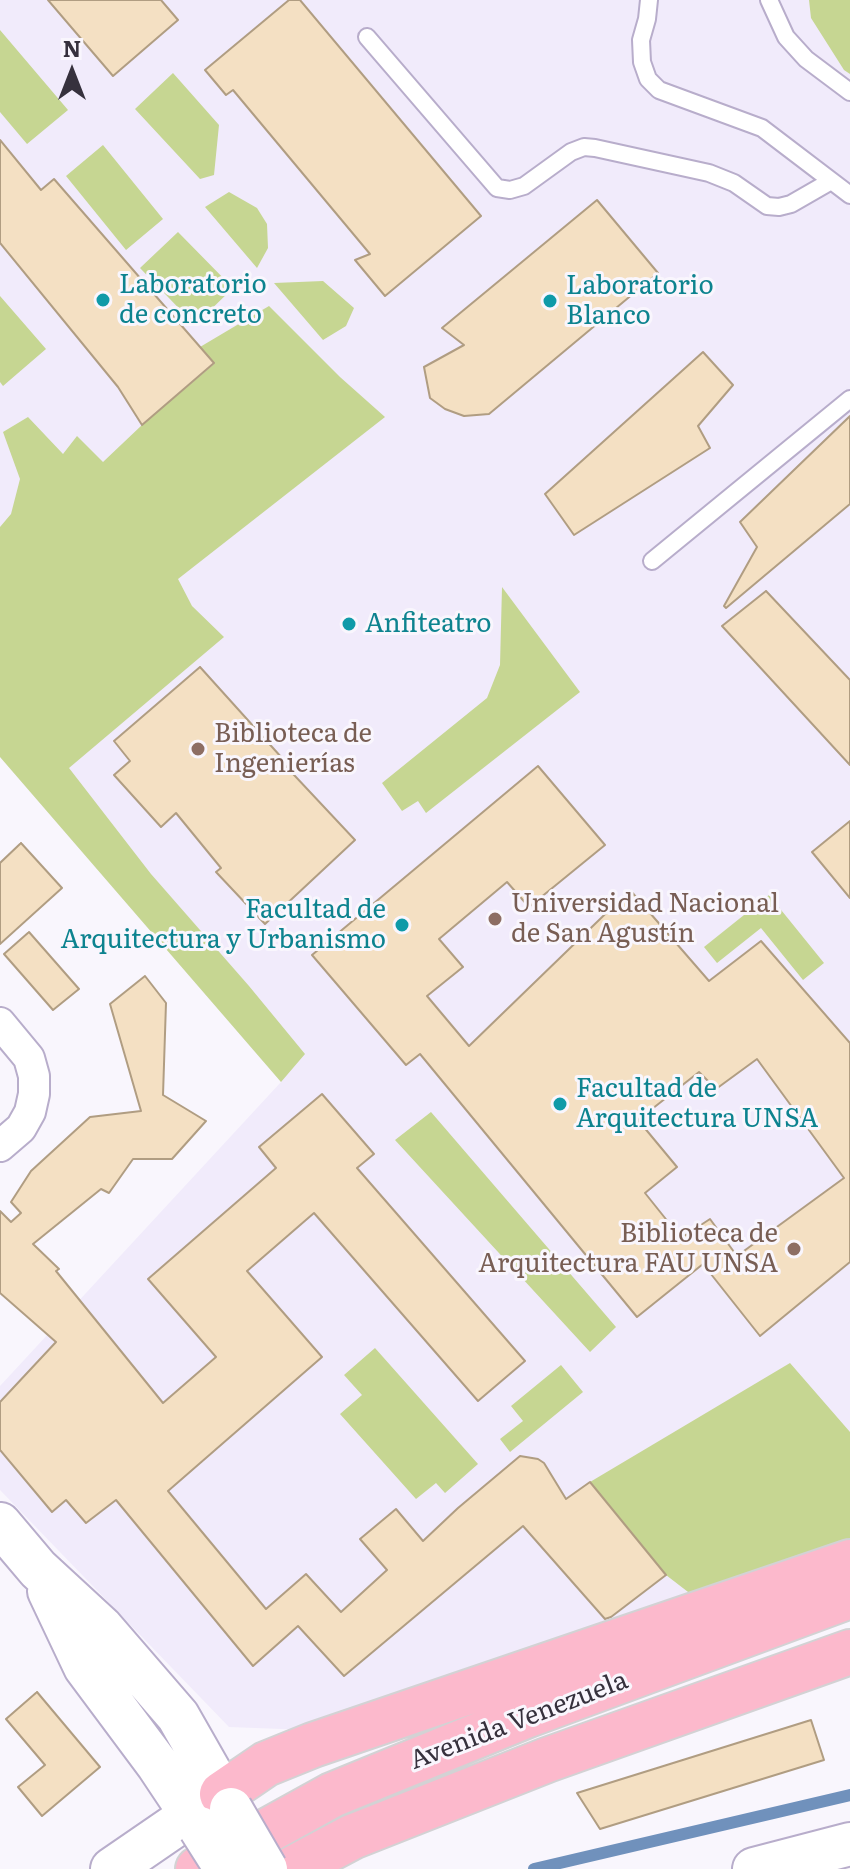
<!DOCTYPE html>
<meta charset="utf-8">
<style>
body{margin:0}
#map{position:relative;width:850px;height:1869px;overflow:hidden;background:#f9f6fd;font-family:Literata,serif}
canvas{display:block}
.north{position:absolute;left:32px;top:32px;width:80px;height:80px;-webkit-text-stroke:6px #f9f6fd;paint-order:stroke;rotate:0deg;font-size:22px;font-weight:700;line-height:32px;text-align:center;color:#36313d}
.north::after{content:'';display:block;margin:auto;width:28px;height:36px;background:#36313d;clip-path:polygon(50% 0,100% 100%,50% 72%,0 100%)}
</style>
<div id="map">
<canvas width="850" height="1869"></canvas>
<div class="north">N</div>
</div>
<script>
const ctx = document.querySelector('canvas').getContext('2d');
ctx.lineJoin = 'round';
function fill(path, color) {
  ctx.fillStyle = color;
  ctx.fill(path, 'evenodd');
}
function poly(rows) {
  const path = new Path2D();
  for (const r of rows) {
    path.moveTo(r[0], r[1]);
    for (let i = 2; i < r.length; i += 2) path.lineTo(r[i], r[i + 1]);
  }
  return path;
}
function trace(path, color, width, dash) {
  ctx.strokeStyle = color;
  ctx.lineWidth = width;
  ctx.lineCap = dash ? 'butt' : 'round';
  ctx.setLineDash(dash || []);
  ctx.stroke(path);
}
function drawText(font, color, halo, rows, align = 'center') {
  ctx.font = font + ' Literata,serif';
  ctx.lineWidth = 6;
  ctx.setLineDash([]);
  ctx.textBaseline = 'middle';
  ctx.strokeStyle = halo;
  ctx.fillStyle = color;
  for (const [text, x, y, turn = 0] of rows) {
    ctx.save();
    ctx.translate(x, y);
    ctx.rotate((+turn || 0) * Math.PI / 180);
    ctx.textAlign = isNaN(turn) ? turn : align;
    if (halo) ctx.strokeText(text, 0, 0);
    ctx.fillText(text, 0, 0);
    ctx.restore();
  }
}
fill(poly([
 [0,0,850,0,850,1539,308,1730,229,1727,0,1490,0,1386,281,1082,0,757]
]), '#f1ebfb');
fill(poly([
 [809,0,850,0,850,74,844,70,811,18],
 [0,30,68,110,27,144,0,112],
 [173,73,219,125,214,175,200,179,135,109],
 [103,145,163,219,126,250,66,176],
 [229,192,257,208,267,224,268,248,257,268,205,207],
 [178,232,233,288,195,325,140,268],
 [323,281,354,308,346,326,323,340,274,283],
 [0,296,46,349,3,386,0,382],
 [269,306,340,377,385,417,178,579,192,606,224,637,69,768,151,874,249,986,305,1054,281,1082,0,757,0,527,11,514,20,479,3,432,28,417,63,454,77,436,103,462,142,425,214,364,200,347],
 [502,587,580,692,426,813,418,801,402,811,382,783,487,698,500,665],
 [769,895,824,963,803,980,761,928,717,963,704,947],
 [431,1112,616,1327,590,1352,395,1140],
 [375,1348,478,1464,445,1493,436,1483,416,1499,340,1414,362,1395,344,1375],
 [790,1363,850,1432,850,1539,692,1595,666,1575,590,1482],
 [561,1365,583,1392,510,1452,500,1439,523,1421,511,1406]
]), '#c6d692');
trace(poly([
 [534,1869,850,1795]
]), '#7091bc', 12);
const building = poly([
 [48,0,161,0,178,20,113,76,48,0],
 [289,0,300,0,481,216,385,296,355,260,370,254,233,90,226,95,205,70,289,0],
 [0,140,41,190,54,179,214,363,142,425,118,387,0,243,0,140],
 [597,200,658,273,489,414,464,416,445,409,430,398,424,367,464,345,442,328,597,200],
 [703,352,733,385,698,426,710,448,574,535,545,494,703,352],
 [850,416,850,504,726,608,724,606,757,547,740,522,850,416],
 [766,591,850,680,850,765,722,626,766,591],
 [200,667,282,758,280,760,355,840,265,924,216,872,221,868,176,813,161,827,114,775,130,761,114,741,200,667],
 [538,766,605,845,529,907,507,882,439,939,463,967,427,996,469,1046,630,890,709,981,761,941,850,1043,850,1262,760,1336,703,1264,637,1317,420,1054,406,1065,312,955,538,766],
 [757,1059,844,1178,737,1256,710,1219,681,1238,645,1193,677,1167,638,1120,699,1072,716,1089,757,1059],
 [850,821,850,898,812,852,850,821],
 [21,843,62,888,0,944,0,863,21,843],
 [29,932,79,989,53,1010,4,954,29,932],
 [145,976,166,1003,163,1095,206,1121,172,1159,133,1159,109,1193,101,1189,33,1244,59,1269,56,1271,163,1403,216,1357,148,1279,276,1168,259,1147,322,1094,374,1154,357,1168,525,1361,478,1401,314,1213,247,1271,322,1357,168,1491,266,1609,306,1574,341,1612,387,1570,360,1539,396,1509,423,1541,458,1508,520,1456,538,1459,544,1463,566,1499,590,1482,666,1575,611,1617,605,1619,523,1526,344,1676,298,1626,253,1666,116,1500,86,1523,66,1500,52,1512,0,1450,0,1402,56,1342,0,1293,0,1211,11,1222,21,1213,11,1202,31,1171,90,1117,141,1111,110,1004,145,976],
 [37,1692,100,1767,42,1816,18,1787,45,1765,6,1719,37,1692],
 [811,1720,824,1760,600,1829,577,1793,811,1720]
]);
fill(building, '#f4e0c3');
trace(building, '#b09d82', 2);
const lane = poly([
 [649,0,647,19,641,40,642,62,648,79,659,90,762,128,850,195],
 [769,0,786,37,806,59,850,92],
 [367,37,497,188,510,190,524,186,571,152,584,147,595,148,709,173,734,183,767,206,779,207,791,204,831,181],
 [652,561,850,399]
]);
const street = poly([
 [0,1023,29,1058,34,1076,34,1094,30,1112,21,1128,0,1146]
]);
const secondary = poly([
 [0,1524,38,1569,102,1628,178,1716,231,1809],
 [49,1591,85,1667,158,1765,200,1828],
 [112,1869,214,1799],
 [754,1869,850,1844]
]);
const primary = poly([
 [222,1794,266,1764,313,1745,850,1562],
 [198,1869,332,1795,528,1715,850,1596],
 [292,1869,352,1837,547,1760,850,1652]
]);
trace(lane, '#b8adcb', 20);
trace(street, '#b8adcb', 34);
trace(secondary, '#b8adcb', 46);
trace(primary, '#d3d2d4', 48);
trace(lane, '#fff', 16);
trace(street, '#fff', 30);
trace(secondary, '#fff', 42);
trace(primary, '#fcb9cc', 44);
const secondaryBridge = poly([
 [231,1809,266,1869],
 [200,1828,226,1869]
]);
trace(secondaryBridge, '#b8adcb', 46, []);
trace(secondaryBridge, '#fff', 42);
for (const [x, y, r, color] of [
 [103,300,8,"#0f9aa8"],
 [550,301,8,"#0f9aa8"],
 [349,624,8,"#0f9aa8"],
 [198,749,8,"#8d6e63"],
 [495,919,8,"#8d6e63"],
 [402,925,8,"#0f9aa8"],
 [560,1104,8,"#0f9aa8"],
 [794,1249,8,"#8d6e63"]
]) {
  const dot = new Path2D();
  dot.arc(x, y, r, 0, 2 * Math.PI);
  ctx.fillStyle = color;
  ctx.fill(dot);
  trace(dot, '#f9f6fd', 3);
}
drawText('26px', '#0d838f', '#f9f6fd', [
 ["Laboratorio",119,285],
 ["de concreto",119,315],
 ["Laboratorio",566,286],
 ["Blanco",566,316],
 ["Anfiteatro",365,624],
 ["Facultad de",386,910,"right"],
 ["Arquitectura y Urbanismo",386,940,"right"],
 ["Facultad de",576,1089],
 ["Arquitectura UNSA",576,1119]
], 'left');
drawText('26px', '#785e54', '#f9f6fd', [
 ["Biblioteca de",214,734],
 ["Ingenierías",214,764],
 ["Universidad Nacional",511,904],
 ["de San Agustín",511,934],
 ["Biblioteca de",778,1234,"right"],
 ["Arquitectura FAU UNSA",778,1264,"right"]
], 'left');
drawText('26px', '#36313d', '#f9f6fd', [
 ["Avenida Venezuela",519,1721,-21]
]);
</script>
